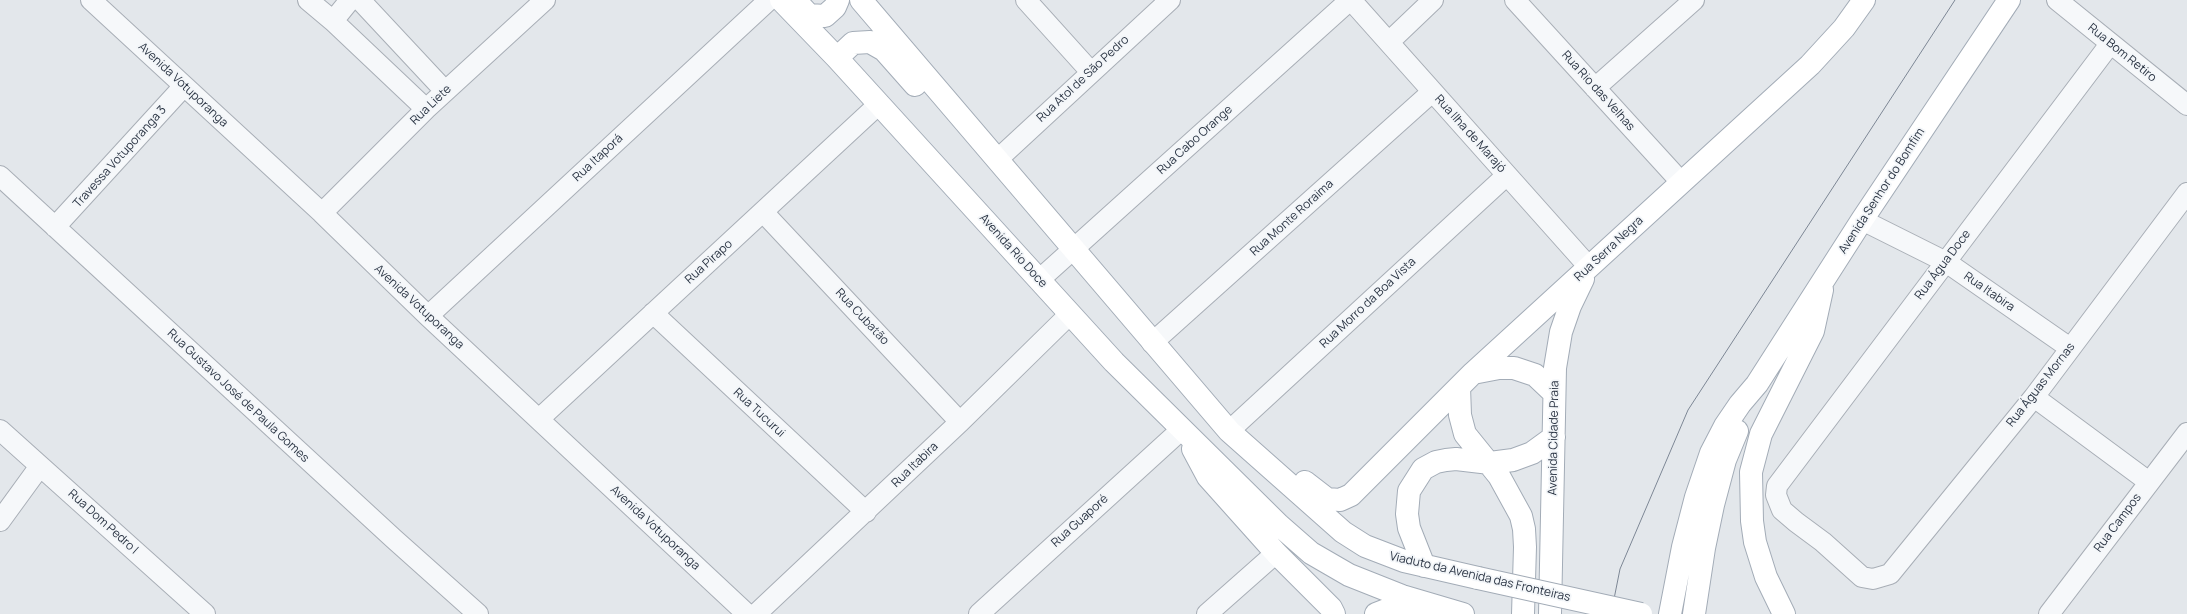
<!DOCTYPE html>
<meta charset="utf-8">
<style>
body{margin:0}
canvas{display:block;background:#e3e7eb}
</style>
<canvas width="2187" height="614"></canvas>
<script>
const ctx = document.querySelector('canvas').getContext('2d');
ctx.lineJoin = 'round';
function poly(rows) {
  const path = new Path2D();
  for (const r of rows) {
    path.moveTo(r[0], r[1]);
    for (let i = 2; i < r.length; i += 2) path.lineTo(r[i], r[i + 1]);
  }
  return path;
}
function trace(path, color, width, dash) {
  ctx.strokeStyle = color;
  ctx.lineWidth = width;
  ctx.lineCap = dash ? 'butt' : 'round';
  ctx.setLineDash(dash || []);
  ctx.stroke(path);
}
function drawText(font, color, halo, rows, align = 'center') {
  ctx.font = font + ' Manrope,sans-serif';
  ctx.lineWidth = 3.5;
  ctx.setLineDash([]);
  ctx.textBaseline = 'middle';
  ctx.strokeStyle = halo;
  ctx.fillStyle = color;
  for (const [text, x, y, turn = 0] of rows) {
    ctx.save();
    ctx.translate(x, y);
    ctx.rotate((+turn || 0) * Math.PI / 180);
    ctx.textAlign = isNaN(turn) ? turn : align;
    if (halo) ctx.strokeText(text, 0, 0);
    ctx.fillText(text, 0, 0);
    ctx.restore();
  }
}
const minor = poly([
 [91,0,322,213,428,316,747,614],
 [308,0,333,21,426,109],
 [360,0,445,91],
 [1026,0,1091,72],
 [1351,0,1589,267],
 [1515,0,1681,182],
 [2057,0,2187,105],
 [333,21,350,0],
 [1389,42,1433,0],
 [2110,44,1777,486,1776,495,1782,510,1796,522,1823,542,1862,577,1873,579,1890,574,2034,397,2187,193],
 [1595,88,1694,0],
 [998,159,1170,0],
 [0,176,394,539,478,614],
 [322,213,426,109,545,0],
 [764,213,960,422],
 [1862,220,1946,262,2070,348],
 [55,227,184,86],
 [1039,280,1350,0],
 [653,313,866,512],
 [428,316,769,0],
 [1152,343,1432,92],
 [2034,397,2149,482],
 [539,419,879,104],
 [0,430,205,614],
 [1229,431,1507,175],
 [0,521,40,466],
 [756,614,960,422,1070,314],
 [979,614,1182,429],
 [1207,614,1276,553],
 [2049,614,2187,433]
]);
const major = poly([
 [781,0,837,58,1114,362,1279,525,1311,553,1349,575,1402,596,1463,614],
 [795,0,809,15,825,16,835,7,838,0],
 [861,0,1229,431,1343,532,1365,546,1404,561,1478,578],
 [837,58,853,43,870,42,884,50,915,85],
 [1473,373,1499,368,1514,368,1535,375,1554,393],
 [1459,387,1460,415,1465,434,1499,476,1521,516,1524,529,1525,547,1523,614],
 [1193,449,1208,477,1276,553,1331,608,1334,614],
 [1305,482,1327,499,1340,500,1351,495,1473,373,1810,65,1844,28,1864,0],
 [1424,566,1409,528,1407,514,1409,491,1423,469,1436,462,1446,460,1456,459,1490,463,1513,460,1532,453,1554,437],
 [1376,614,1394,607,1421,604],
 [1550,614,1555,368,1561,332,1570,306,1583,279],
 [1670,614,1683,547,1696,497,1711,453,1725,426,1740,404,1757,384,1862,220,2009,0],
 [1694,614,1704,548,1713,505,1725,460,1737,431],
 [1784,614,1766,577,1755,542,1752,521,1751,472,1761,434,1813,331,1822,290]
]);
trace(minor, '#a8aeb6', 22);
trace(major, '#a3acb7', 24);
trace(minor, '#f6f8fa', 20);
trace(major, '#fff', 22);
trace(poly([
 [1611,614,1620,569,1688,410,1955,0]
]), '#7d8795', 1);
const majorBridge = poly([
 [1478,578,1641,614]
]);
trace(majorBridge, '#a3acb7', 24, []);
trace(majorBridge, '#fff', 22);
drawText('12px', '#2b3544', '#f3f6f9', [
 ["Rua Bom Retiro",2122,53,39],
 ["Rua Atol de São Pedro",1083,79,-43],
 ["Avenida Votuporanga",183,85,43],
 ["Rua Rio das Velhas",1598,91,48],
 ["Rua Liete",431,105,-44],
 ["Rua Ilha de Marajó",1470,134,48],
 ["Rua Cabo Orange",1195,140,-42],
 ["Travessa Votuporanga 3",120,157,-48],
 ["Rua Itaporá",598,158,-43],
 ["Avenida Senhor do Bomfim",1882,191,-57],
 ["Rua Monte Roraima",1292,218,-42],
 ["Rua Serra Negra",1609,249,-43],
 ["Avenida Rio Doce",1013,251,48],
 ["Rua Pirapo",709,262,-42],
 ["Rua Água Doce",1943,265,-53],
 ["Rua Itabira",1989,292,35],
 ["Rua Morro da Boa Vista",1368,303,-43],
 ["Avenida Votuporanga",419,307,43],
 ["Rua Cubatão",862,317,47],
 ["Rua Águas Mornas",2041,385,-52],
 ["Rua Gustavo José de Paula Gomes",238,396,43],
 ["Rua Tucurui",759,413,43],
 ["Avenida Cidade Praia",1554,438,-89],
 ["Rua Itabira",915,465,-44],
 ["Rua Guaporé",1080,521,-42],
 ["Rua Dom Pedro I",103,522,42],
 ["Rua Campos",2118,523,-53],
 ["Avenida Votuporanga",655,528,43],
 ["Viaduto da Avenida das Fronteiras",1480,577,13]
]);
</script>
